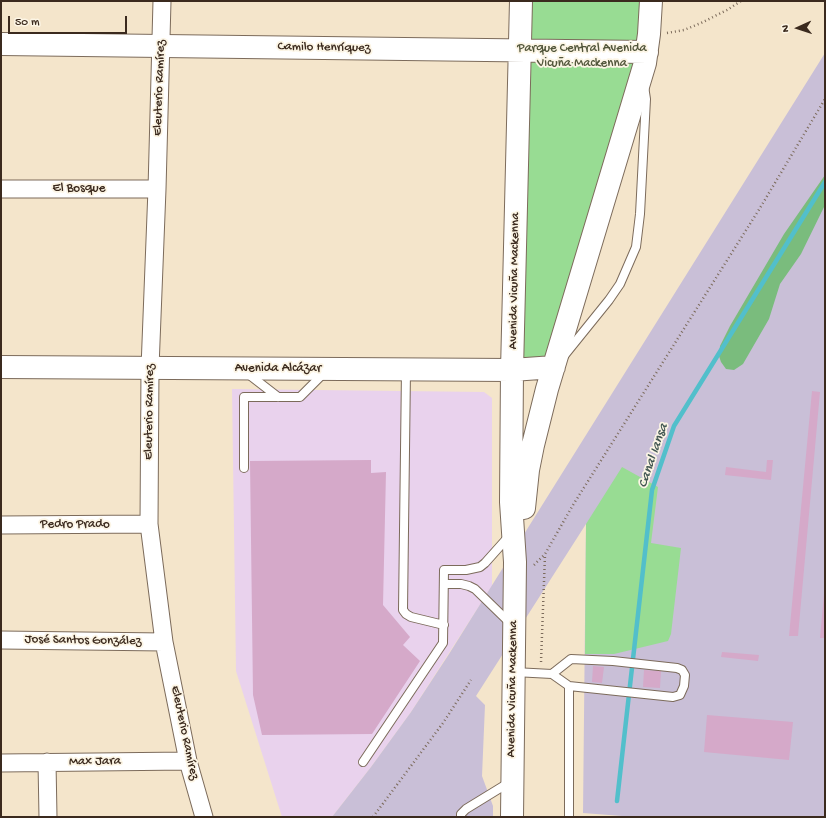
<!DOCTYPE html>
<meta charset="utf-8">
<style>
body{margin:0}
#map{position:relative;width:826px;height:818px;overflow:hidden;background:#f4e5cb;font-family:"Gochi Hand",sans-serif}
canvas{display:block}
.frame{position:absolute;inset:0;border:2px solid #3b2a1e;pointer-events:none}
.north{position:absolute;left:778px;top:8px;width:40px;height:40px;-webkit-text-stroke:3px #fcf5e5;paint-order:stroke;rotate:267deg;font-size:11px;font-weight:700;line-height:16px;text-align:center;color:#3b2a1e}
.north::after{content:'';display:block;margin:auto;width:14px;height:18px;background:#3b2a1e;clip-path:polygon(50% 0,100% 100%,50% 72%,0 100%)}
.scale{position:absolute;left:8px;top:16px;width:119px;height:18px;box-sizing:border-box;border:2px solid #3b2a1e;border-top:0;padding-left:5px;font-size:12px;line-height:14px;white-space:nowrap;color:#3b2a1e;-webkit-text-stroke:3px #fcf5e5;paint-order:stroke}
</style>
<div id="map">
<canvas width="826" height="818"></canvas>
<div class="frame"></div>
<div class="north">N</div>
<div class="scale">50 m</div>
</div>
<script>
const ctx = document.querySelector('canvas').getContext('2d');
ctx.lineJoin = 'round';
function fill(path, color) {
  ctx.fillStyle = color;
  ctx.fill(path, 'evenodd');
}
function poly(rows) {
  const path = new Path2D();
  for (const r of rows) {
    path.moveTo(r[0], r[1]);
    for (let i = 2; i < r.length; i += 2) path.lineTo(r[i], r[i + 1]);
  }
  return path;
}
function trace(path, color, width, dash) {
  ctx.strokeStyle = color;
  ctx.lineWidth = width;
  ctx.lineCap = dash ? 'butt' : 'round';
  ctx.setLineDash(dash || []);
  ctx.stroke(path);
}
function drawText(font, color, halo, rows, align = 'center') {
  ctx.font = font + ' "Gochi Hand",sans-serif';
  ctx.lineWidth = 3.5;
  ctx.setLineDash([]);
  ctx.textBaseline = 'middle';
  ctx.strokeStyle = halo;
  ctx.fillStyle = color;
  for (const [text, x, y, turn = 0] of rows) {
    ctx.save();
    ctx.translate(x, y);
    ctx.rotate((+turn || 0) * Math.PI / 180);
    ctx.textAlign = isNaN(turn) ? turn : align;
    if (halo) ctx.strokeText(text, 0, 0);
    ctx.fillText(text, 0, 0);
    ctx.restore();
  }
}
fill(poly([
 [232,389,484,392,492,398,492,586,411,712,371,767,332,817,282,817,236,671]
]), '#e9d2ed');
fill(poly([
 [825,53,825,817,635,817,583,813,586,524,476,696,485,705,482,776,493,806,493,817,332,817,371,767,411,712,449,654]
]), '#c9bfd7');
fill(poly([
 [527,1,645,1,640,55,552,357,520,361],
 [622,467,658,487,651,543,681,548,671,634,668,641,614,654,585,654,586,524]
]), '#98dc93');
fill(poly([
 [825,175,825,205,801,254,780,284,769,319,743,364,734,370,726,369,721,362,719,356,720,346,730,326,784,234]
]), '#7abc7d');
trace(poly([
 [617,801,652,490,674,426,825,182]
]), '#52bfcb', 4.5);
fill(poly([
 [812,391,820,392,798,636,789,636],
 [371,460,371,473,386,472,383,605,410,637,403,645,420,661,372,734,262,735,253,695,250,461],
 [767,460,773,460,771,480,725,475,726,467,766,472],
 [824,594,825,594,825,638,820,638],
 [722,652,759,655,758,661,721,657],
 [593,666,604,667,602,683,592,682],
 [644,670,661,671,660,688,643,687],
 [707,715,793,722,789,760,704,752]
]), '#d5a9c9');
const lane = poly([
 [563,357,609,300,620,284,636,247,640,214,646,99,644,86],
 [406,370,403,610,406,614,411,617,444,625],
 [247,373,278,397],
 [244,468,244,397,300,397,324,373],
 [444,584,461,584,469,586,475,589,510,623],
 [514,672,552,674,569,686,673,697,680,695,684,686,685,675,682,670,677,668,613,661,571,659,552,674],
 [569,686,569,817],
 [363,762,443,643,444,570,466,570,480,567,485,563,510,535],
 [461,817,461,814,466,809,510,782]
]);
const street = poly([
 [162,1,157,189,150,368,149,524,164,642,188,761,204,817],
 [1,189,157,189],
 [1,525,149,524],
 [1,640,164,642],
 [47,762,48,817],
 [1,763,188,761]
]);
const primary = poly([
 [1,44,647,52],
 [1,367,512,370,554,367],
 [524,508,528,470,533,445,547,389,645,63,649,34,651,1],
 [512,817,515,562,511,502,512,370,521,1]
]);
trace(lane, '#7c6b5b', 10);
trace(street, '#7c6b5b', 19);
trace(primary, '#7c6b5b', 24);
trace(poly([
 [667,33,684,30,701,23,727,10,741,1],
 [534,565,545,554,573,505,760,208,825,99],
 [541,662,545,555],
 [373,817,443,723,471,680]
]), '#7c6b5b', 2.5, [1, 3]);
trace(lane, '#fff', 8);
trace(street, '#fff', 17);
trace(primary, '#fff', 22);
drawText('13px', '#3b2a1e', '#fcf5e5', [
 ["Camilo Henríquez",324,48,1],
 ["Eleuterio Ramírez",160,88,-88],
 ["El Bosque",79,189],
 ["Avenida Vicuña Mackenna",515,281,-89],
 ["Avenida Alcázar",278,369],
 ["Eleuterio Ramírez",150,412,-89],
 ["Pedro Prado",75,525],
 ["José Santos González",83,641,1],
 ["Avenida Vicuña Mackenna",513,689,-89],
 ["Eleuterio Ramírez",184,733,78],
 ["Max Jara",95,762,-1]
]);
drawText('13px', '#52563b', '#fcf5e5', [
 ["Parque Central Avenida",582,49],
 ["Vicuña Mackenna",582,64]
]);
drawText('italic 14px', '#425752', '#fcf5e5', [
 ["Canal Iansa",654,456,-71]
]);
</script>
